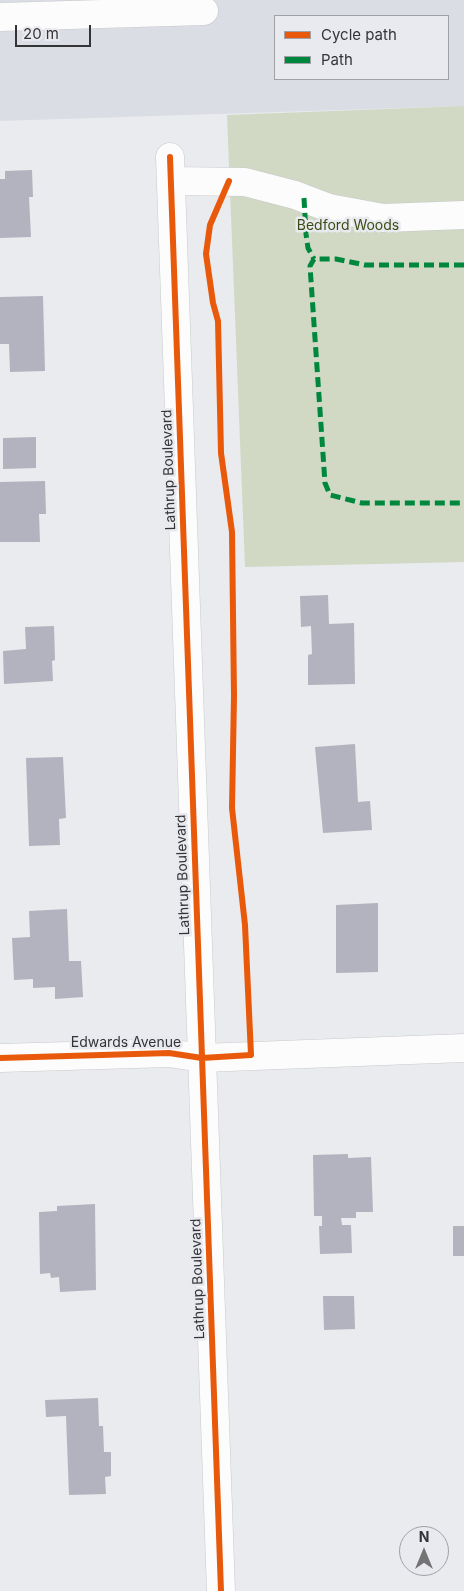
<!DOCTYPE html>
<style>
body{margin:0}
#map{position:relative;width:464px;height:1591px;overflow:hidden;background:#eaebee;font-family:Inter,sans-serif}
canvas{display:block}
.legend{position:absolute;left:274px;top:15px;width:175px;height:65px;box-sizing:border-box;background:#e9eaef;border:1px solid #a1a1a5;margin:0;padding:6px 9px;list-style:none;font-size:15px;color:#343436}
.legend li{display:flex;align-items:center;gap:10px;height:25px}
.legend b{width:25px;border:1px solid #a1a1a5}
.north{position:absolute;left:399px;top:1526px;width:50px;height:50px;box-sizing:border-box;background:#e9eaef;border:1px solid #a1a1a5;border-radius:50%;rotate:0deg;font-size:14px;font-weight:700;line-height:20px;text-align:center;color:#343436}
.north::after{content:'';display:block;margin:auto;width:18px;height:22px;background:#747476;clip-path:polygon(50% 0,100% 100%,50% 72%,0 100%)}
.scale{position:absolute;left:15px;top:25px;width:76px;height:22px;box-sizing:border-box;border:2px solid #343436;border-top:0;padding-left:6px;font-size:15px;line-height:18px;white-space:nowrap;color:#343436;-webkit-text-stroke:4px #e9eaef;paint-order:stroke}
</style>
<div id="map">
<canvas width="464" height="1591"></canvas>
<ul class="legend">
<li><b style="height:6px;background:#e8590c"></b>Cycle path</li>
<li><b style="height:6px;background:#00873e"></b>Path</li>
</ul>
<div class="north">N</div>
<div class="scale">20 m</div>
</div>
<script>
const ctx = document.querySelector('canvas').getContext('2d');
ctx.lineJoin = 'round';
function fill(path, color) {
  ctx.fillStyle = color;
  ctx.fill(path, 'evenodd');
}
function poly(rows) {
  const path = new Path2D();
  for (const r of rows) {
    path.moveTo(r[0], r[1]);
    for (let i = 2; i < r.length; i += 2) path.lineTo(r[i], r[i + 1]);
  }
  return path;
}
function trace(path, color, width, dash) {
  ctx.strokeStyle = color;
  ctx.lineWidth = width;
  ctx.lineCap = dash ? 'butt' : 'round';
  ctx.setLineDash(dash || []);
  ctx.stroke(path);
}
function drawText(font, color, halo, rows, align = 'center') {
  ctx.font = font + ' Inter,sans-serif';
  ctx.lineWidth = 5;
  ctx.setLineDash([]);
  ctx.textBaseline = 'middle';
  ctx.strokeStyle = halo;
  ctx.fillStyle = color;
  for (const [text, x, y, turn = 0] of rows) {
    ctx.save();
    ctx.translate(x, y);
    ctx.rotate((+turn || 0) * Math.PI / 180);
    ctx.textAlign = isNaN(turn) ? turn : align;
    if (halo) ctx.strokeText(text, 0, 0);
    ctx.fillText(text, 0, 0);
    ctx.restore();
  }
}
fill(poly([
 [0,0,464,0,464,106,0,121],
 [275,16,448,16,448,79,275,79]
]), '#dbdde5');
fill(poly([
 [464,106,464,562,245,567,227,115]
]), '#d1d9c5');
fill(poly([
 [32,170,33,197,29,197,31,237,0,238,0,179,5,179,5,171],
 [43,296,45,371,10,372,9,344,0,344,0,297],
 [36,437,36,468,3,469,3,438],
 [45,481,46,514,39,514,40,542,0,542,0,482],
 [328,595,329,624,354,623,355,684,308,685,308,655,312,654,311,626,301,627,300,596],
 [54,626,55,660,52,661,53,681,4,684,3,651,26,649,25,627],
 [355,744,358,802,370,801,372,830,323,833,315,747],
 [63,757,66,818,59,819,60,845,29,846,26,758],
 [378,903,378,972,336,973,336,905],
 [67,909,69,961,81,961,83,997,55,999,55,987,33,988,33,979,14,980,12,938,30,937,29,911],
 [348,1154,348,1158,371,1157,373,1212,356,1212,356,1218,341,1218,342,1225,351,1225,352,1253,320,1254,319,1226,322,1226,322,1216,314,1216,313,1155],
 [95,1204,96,1290,60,1292,59,1277,51,1278,50,1273,40,1274,39,1212,57,1211,57,1206],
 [453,1226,464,1226,464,1256,453,1256],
 [323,1296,354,1296,355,1329,324,1330],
 [98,1398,99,1426,103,1426,104,1452,111,1452,111,1476,105,1477,106,1494,69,1495,66,1416,46,1417,45,1400]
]), '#b2b3be');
const minor = poly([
 [0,17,204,11],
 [170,157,221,1591],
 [172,181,245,182,295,195,329,208,383,218,464,215],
 [0,1058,169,1053,202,1058,464,1048]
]);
trace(minor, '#c8c9cb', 29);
trace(minor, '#fcfcfc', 28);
trace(poly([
 [304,198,306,234,308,248,314,259],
 [464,265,365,265,336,259,314,259,310,266,325,483,330,495,362,503,464,503]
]), '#00873e', 5, [10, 5]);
trace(poly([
 [170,157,221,1591],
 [0,1058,169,1053,202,1058,251,1055,245,925,232,808,234,696,232,532,221,453,218,321,213,303,206,254,210,225,229,181]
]), '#e8590c', 6);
drawText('14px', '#3b4b12', '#e9eaef', [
 ["Bedford Woods",348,226]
]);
drawText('14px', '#343436', '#e9eaef', [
 ["Lathrup Boulevard",169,470,-92],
 ["Lathrup Boulevard",183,875,-92],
 ["Edwards Avenue",126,1043],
 ["Lathrup Boulevard",198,1279,-92]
]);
</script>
